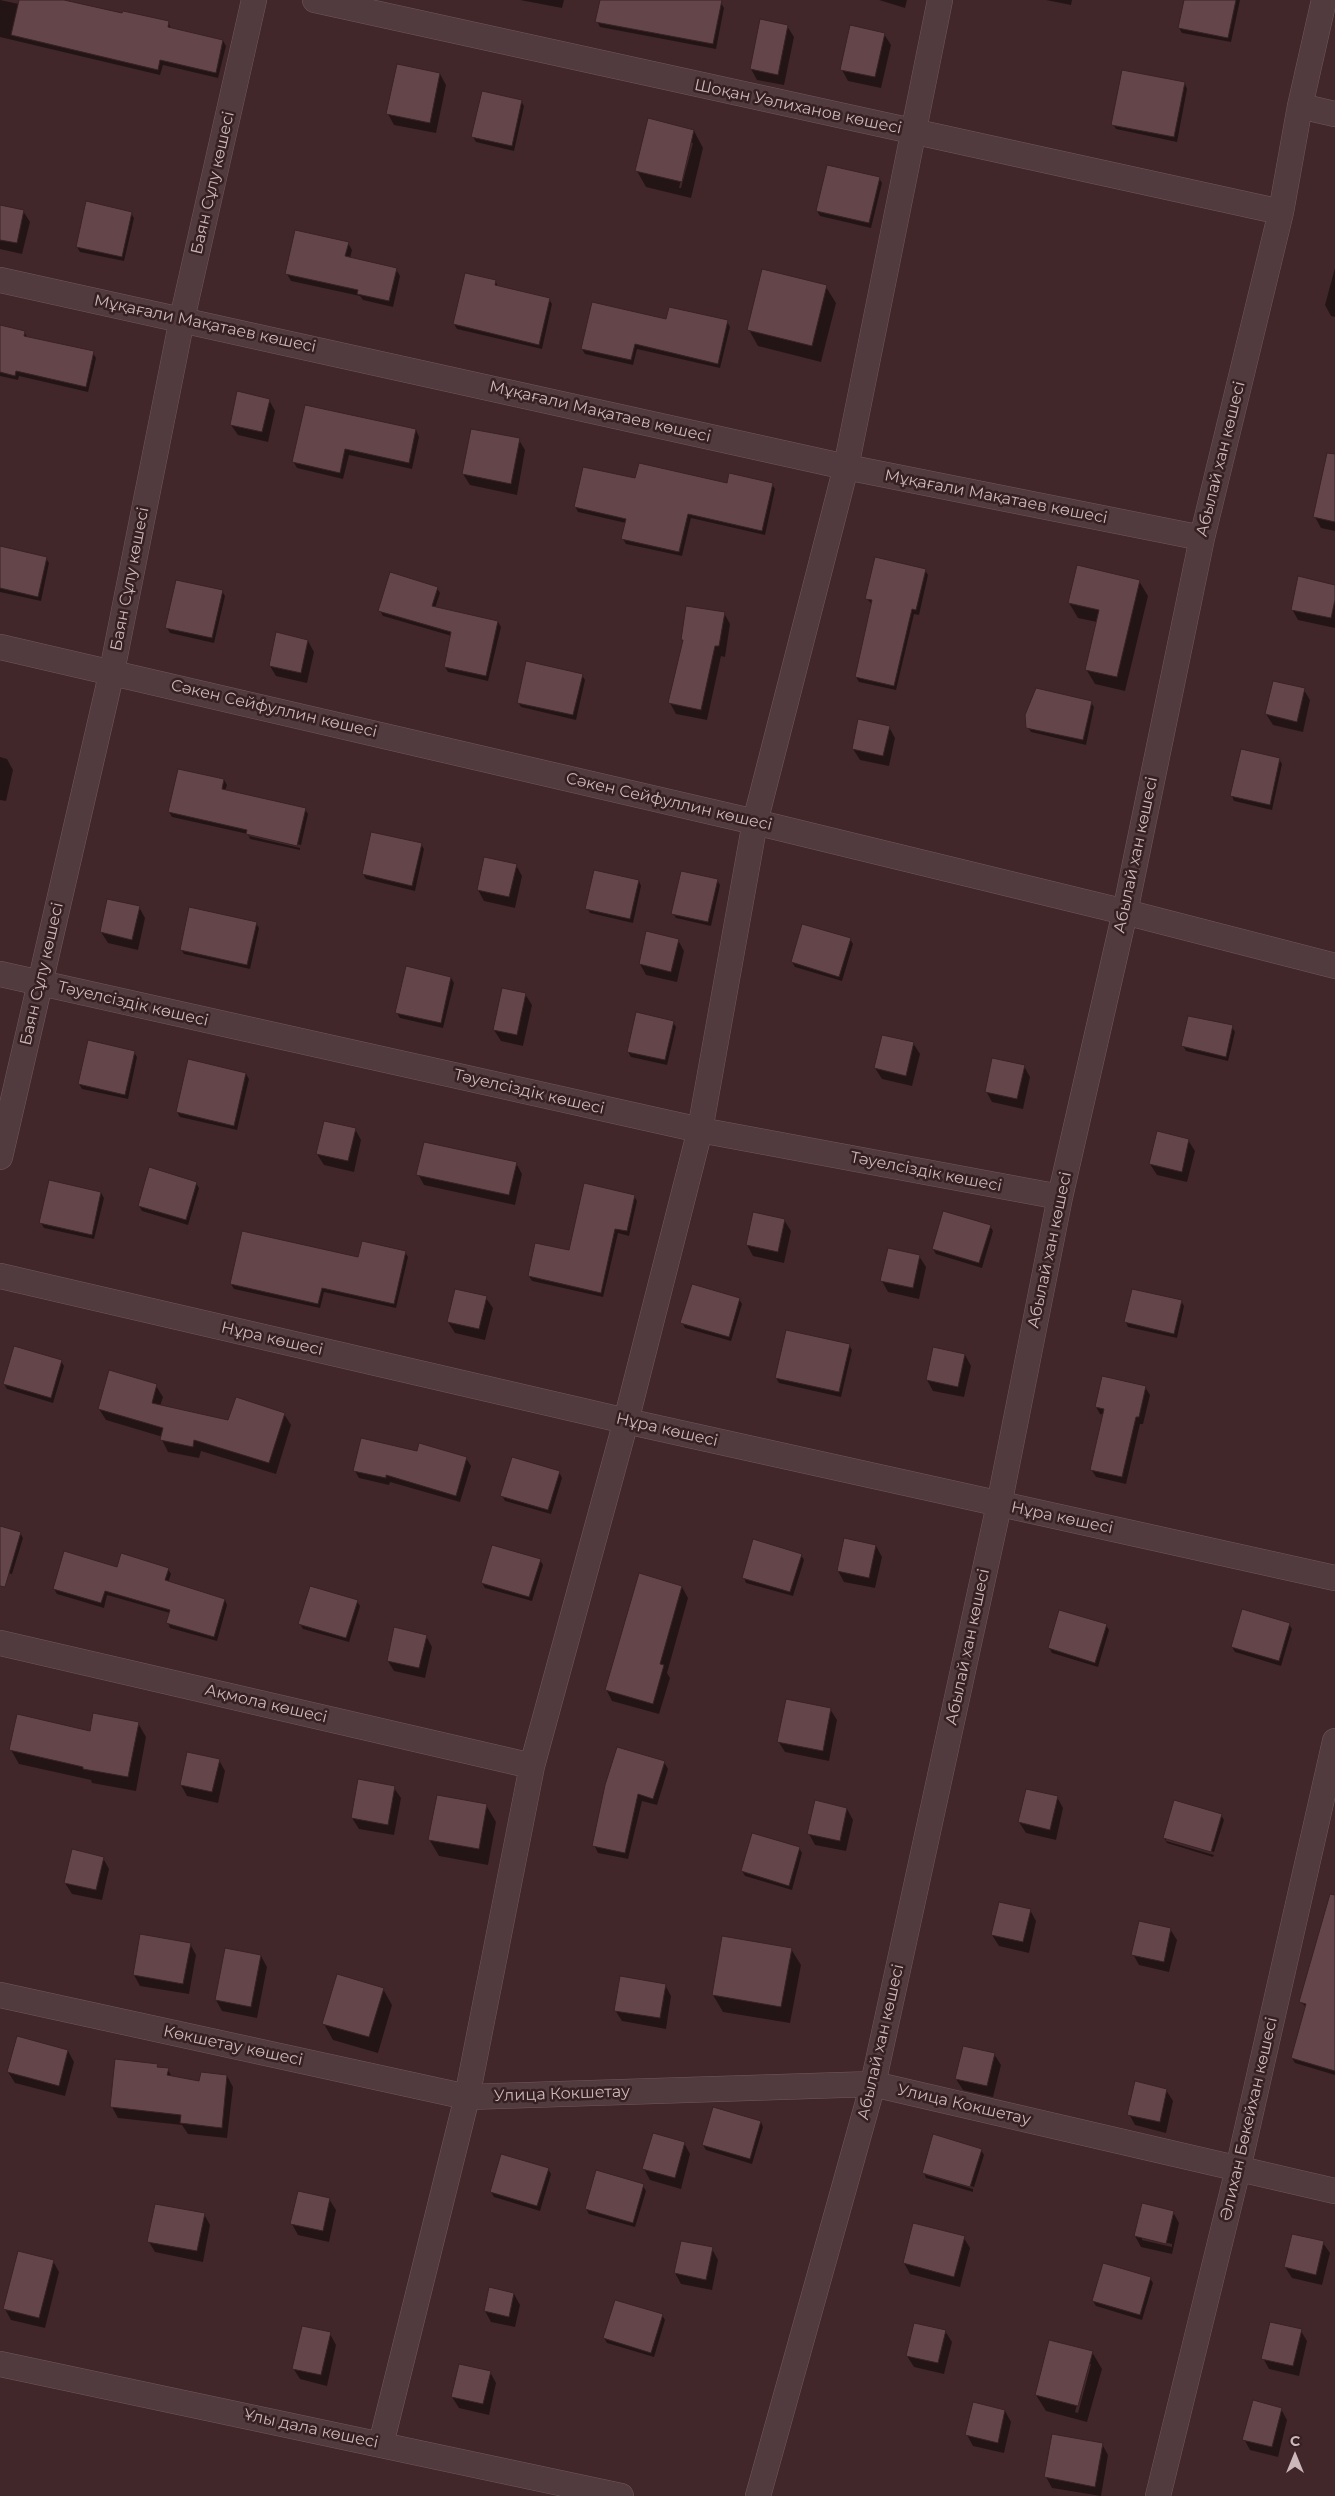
<!DOCTYPE html>
<meta charset="utf-8">
<style>
body{margin:0}
#map{position:relative;width:1335px;height:2496px;overflow:hidden;background:#42272a;font-family:Montserrat,sans-serif}
canvas{display:block}
.north{position:absolute;left:1270px;top:2431px;width:50px;height:50px;-webkit-text-stroke:4px #372022;paint-order:stroke;rotate:0deg;font-size:14px;font-weight:700;line-height:20px;text-align:center;color:#ccb8ba}
.north::after{content:'';display:block;margin:auto;width:18px;height:22px;background:#ccb8ba;clip-path:polygon(50% 0,100% 100%,50% 72%,0 100%)}
</style>
<div id="map">
<canvas width="1335" height="2496"></canvas>
<div class="north">С</div>
</div>
<script>
const ctx = document.querySelector('canvas').getContext('2d');
ctx.lineJoin = 'round';
function fill(path, color) {
  ctx.fillStyle = color;
  ctx.fill(path, 'evenodd');
}
function poly(rows) {
  const path = new Path2D();
  for (const r of rows) {
    path.moveTo(r[0], r[1]);
    for (let i = 2; i < r.length; i += 2) path.lineTo(r[i], r[i + 1]);
  }
  return path;
}
function trace(path, color, width, dash) {
  ctx.strokeStyle = color;
  ctx.lineWidth = width;
  ctx.lineCap = dash ? 'butt' : 'round';
  ctx.setLineDash(dash || []);
  ctx.stroke(path);
}
function drawText(font, color, halo, rows, align = 'center') {
  ctx.font = font + ' Montserrat,sans-serif';
  ctx.lineWidth = 5;
  ctx.setLineDash([]);
  ctx.textBaseline = 'middle';
  ctx.strokeStyle = halo;
  ctx.fillStyle = color;
  for (const [text, x, y, turn = 0] of rows) {
    ctx.save();
    ctx.translate(x, y);
    ctx.rotate((+turn || 0) * Math.PI / 180);
    ctx.textAlign = isNaN(turn) ? turn : align;
    if (halo) ctx.strokeText(text, 0, 0);
    ctx.fillText(text, 0, 0);
    ctx.restore();
  }
}
fill(poly([
 [0,0,19,4,20,0,58,0,168,22,171,28,223,41,226,46,218,78,163,65,160,75,0,37],
 [520,0,564,0,562,8],
 [601,0,708,0,721,3,724,8,716,49,600,27,597,21],
 [879,0,907,0,905,8],
 [1046,0,1072,0,1071,5],
 [1185,0,1240,0,1231,42,1182,33,1179,28],
 [787,26,794,37,784,85,757,80,751,69],
 [884,34,891,45,881,88,848,81,842,70],
 [440,74,446,85,436,133,394,125,388,114],
 [1185,84,1187,89,1177,142,1116,129,1113,124],
 [521,101,524,106,514,151,476,142,473,137],
 [694,131,703,148,691,198,646,187,637,171],
 [690,143,693,143,681,188,679,188],
 [879,178,882,183,871,228,820,216,817,211],
 [0,206,23,211,30,222,22,254,0,249],
 [131,213,134,218,124,261,80,252,77,247],
 [348,243,352,250,350,258,396,269,400,276,393,307,363,300,360,296,291,281,287,274],
 [1335,268,1335,317,1331,316,1325,305],
 [495,281,498,286,549,299,552,304,542,349,457,329,454,324],
 [826,287,836,303,821,362,758,346,749,330],
 [667,320,727,321,730,327,720,368,637,349,633,365,585,354,582,349],
 [0,327,24,332,28,338,93,353,96,358,88,392,19,376,18,380,0,376],
 [269,400,275,411,268,442,238,435,231,425],
 [416,430,419,437,412,469,349,455,343,479,297,468,293,461],
 [519,440,525,450,517,495,470,485,463,474],
 [636,480,772,484,775,489,765,535,691,518,682,556,626,544,623,539,626,523,578,512,575,506],
 [1335,482,1335,531,1321,528,1315,517],
 [0,548,46,558,49,563,41,601,0,592],
 [925,570,928,575,919,615,914,614,896,690,859,682,856,677,872,604,866,598],
 [1139,581,1148,596,1125,691,1095,684,1086,669,1097,622,1078,618,1069,603],
 [1335,586,1335,628,1298,620,1292,609],
 [437,588,440,593,435,608,498,622,501,627,488,681,448,672,445,667,452,636,383,616,380,611],
 [222,591,225,596,214,643,170,633,167,628],
 [724,613,730,624,725,657,721,656,707,720,676,714,670,703,684,642,682,640],
 [308,641,314,652,307,683,276,676,270,666],
 [582,675,585,680,576,720,521,707,518,702],
 [1304,690,1310,700,1303,732,1273,725,1266,714],
 [1091,702,1094,707,1086,745,1031,732,1028,727],
 [889,727,895,738,889,766,860,760,853,749],
 [0,757,7,759,13,770,6,801,0,800],
 [1279,759,1282,764,1272,810,1234,801,1232,796],
 [224,780,227,785,225,791,305,809,308,814,301,845,249,834,249,836,300,848,300,850,250,839,248,834,172,817,169,812],
 [372,833,421,844,424,849,415,891,366,879,363,874],
 [516,865,522,876,515,908,484,901,478,890],
 [717,880,720,885,711,926,676,918,673,913],
 [639,881,641,886,633,923,590,913,587,908],
 [139,907,145,918,138,950,108,943,101,932],
 [256,923,259,928,250,969,184,954,181,949],
 [850,939,853,944,842,981,795,967,792,962],
 [678,940,684,951,677,982,646,975,640,964],
 [451,978,454,983,443,1028,400,1018,397,1013],
 [525,994,532,1005,523,1046,501,1041,494,1030],
 [673,1022,676,1027,667,1065,631,1057,628,1052],
 [1232,1027,1235,1032,1228,1061,1186,1051,1183,1046],
 [913,1043,920,1054,912,1086,882,1079,875,1068],
 [134,1052,137,1057,128,1099,82,1089,79,1084],
 [1024,1066,1030,1077,1023,1109,992,1102,986,1091],
 [246,1074,249,1079,237,1130,180,1117,177,1112],
 [355,1129,361,1140,354,1172,324,1165,317,1154],
 [1188,1140,1195,1151,1187,1182,1157,1175,1150,1164],
 [516,1163,522,1174,515,1205,424,1185,418,1174],
 [196,1183,199,1188,188,1225,142,1211,139,1206],
 [101,1193,104,1198,94,1239,44,1228,41,1223],
 [634,1196,637,1201,629,1236,618,1233,603,1297,532,1281,529,1276,570,1252],
 [784,1220,791,1231,784,1263,753,1256,747,1245],
 [990,1226,993,1231,982,1268,936,1254,933,1249],
 [405,1252,408,1257,396,1308,324,1292,320,1308,234,1289,231,1284,359,1259],
 [919,1256,926,1267,919,1299,888,1292,882,1281],
 [486,1298,493,1308,485,1340,455,1333,448,1322],
 [739,1299,742,1304,731,1341,685,1328,682,1322],
 [1181,1301,1184,1306,1177,1338,1128,1327,1126,1322],
 [849,1345,852,1350,841,1397,779,1383,776,1378],
 [965,1355,971,1366,964,1397,933,1391,927,1380],
 [61,1361,64,1366,53,1403,7,1389,4,1384],
 [156,1386,163,1397,160,1406,229,1422,284,1414,291,1425,276,1474,201,1451,199,1458,168,1452,162,1440,163,1437,106,1420,99,1409],
 [1145,1387,1150,1395,1143,1424,1140,1424,1126,1484,1096,1477,1091,1469,1104,1415,1100,1414,1096,1407],
 [418,1452,466,1458,471,1466,460,1502,390,1482,389,1485,359,1478,355,1471],
 [559,1472,562,1478,551,1514,505,1501,502,1496],
 [0,1527,20,1533,23,1538,12,1574,0,1571],
 [876,1546,882,1557,875,1588,844,1582,838,1571],
 [801,1555,804,1560,793,1596,746,1583,744,1578],
 [540,1560,543,1565,532,1601,485,1588,482,1583],
 [118,1568,168,1569,171,1574,168,1583,225,1600,227,1605,217,1641,170,1628,168,1623,170,1613,107,1595,104,1608,57,1594,54,1589],
 [682,1587,688,1598,667,1673,670,1678,659,1714,612,1701,606,1689],
 [357,1601,360,1606,349,1642,303,1629,300,1624],
 [1289,1624,1292,1629,1281,1666,1235,1652,1232,1647],
 [1106,1625,1109,1630,1098,1667,1052,1653,1049,1648],
 [426,1636,432,1647,425,1678,394,1671,388,1661],
 [830,1709,837,1720,829,1761,785,1752,778,1741],
 [138,1723,146,1737,136,1791,92,1783,91,1780,19,1764,11,1750],
 [219,1760,225,1771,218,1803,187,1796,181,1785],
 [664,1762,668,1769,657,1805,642,1801,628,1859,598,1853,594,1845],
 [394,1788,401,1798,394,1835,359,1829,352,1818],
 [1057,1797,1063,1808,1056,1840,1026,1833,1019,1822],
 [486,1805,496,1822,488,1865,439,1856,429,1839],
 [847,1809,853,1820,846,1851,815,1845,809,1834],
 [1221,1815,1224,1820,1214,1852,1166,1838,1166,1841,1214,1855,1213,1857,1167,1843,1164,1838],
 [799,1848,802,1853,792,1890,745,1876,742,1871],
 [103,1858,109,1869,102,1900,72,1894,65,1883],
 [1030,1910,1036,1921,1029,1953,999,1946,992,1935],
 [1335,1911,1335,2075,1295,2063,1292,2058,1307,2008,1301,2002],
 [1170,1929,1177,1940,1169,1972,1139,1965,1133,1954],
 [190,1944,196,1955,189,1994,140,1986,134,1975],
 [791,1949,801,1965,790,2023,723,2012,713,1995],
 [261,1956,267,1967,257,2018,222,2011,216,2000],
 [665,1985,671,1996,666,2029,622,2021,615,2010],
 [383,1989,392,2005,378,2053,333,2040,324,2024],
 [68,2051,74,2062,65,2096,15,2083,8,2072],
 [994,2054,1001,2065,993,2097,963,2090,956,2079],
 [157,2065,159,2069,168,2070,172,2077,200,2082,227,2076,233,2087,227,2138,188,2134,182,2125,118,2118,112,2107],
 [1166,2090,1173,2101,1166,2133,1135,2125,1129,2114],
 [761,2122,763,2127,752,2164,706,2150,703,2145],
 [684,2143,690,2154,681,2189,650,2180,644,2169],
 [981,2150,984,2155,974,2187,926,2173,926,2175,973,2189,973,2192,926,2178,924,2173],
 [548,2169,551,2174,540,2211,494,2197,491,2192],
 [643,2186,646,2191,635,2227,589,2214,586,2209],
 [329,2199,336,2210,329,2242,298,2235,292,2224],
 [1173,2212,1179,2223,1172,2254,1141,2247,1135,2236],
 [1142,2237,1172,2244,1172,2247,1142,2240],
 [204,2214,210,2225,203,2262,155,2252,149,2242],
 [914,2224,964,2238,970,2248,960,2287,910,2274,904,2263],
 [1323,2243,1330,2253,1322,2285,1292,2278,1285,2267],
 [712,2249,718,2260,712,2290,681,2284,675,2273],
 [53,2261,59,2272,45,2328,11,2320,5,2309],
 [1150,2278,1153,2283,1142,2320,1096,2306,1093,2301],
 [514,2294,520,2305,515,2327,491,2322,485,2311],
 [662,2315,665,2320,654,2357,607,2343,604,2338],
 [945,2331,952,2342,944,2374,914,2367,907,2356],
 [1301,2331,1307,2341,1299,2376,1269,2369,1263,2358],
 [330,2334,336,2345,327,2386,300,2379,293,2368],
 [1092,2352,1102,2369,1087,2422,1046,2411,1036,2395],
 [1088,2364,1091,2364,1078,2413,1075,2412],
 [490,2372,496,2383,489,2415,459,2408,452,2397],
 [1281,2409,1287,2420,1278,2457,1250,2450,1244,2439],
 [1005,2411,1011,2422,1004,2453,973,2446,967,2435],
 [1102,2444,1108,2455,1101,2496,1052,2488,1046,2477]
]), '#0007');
const building = poly([
 [19,0,64,0,122,13,123,11,169,21,168,27,223,40,216,73,160,60,158,70,11,35,19,0],
 [600,0,722,0,713,44,595,22,600,0],
 [1184,0,1236,0,1228,38,1178,28,1184,0],
 [760,19,788,25,778,75,750,69,760,19],
 [850,25,885,33,875,77,840,70,850,25],
 [397,64,440,73,430,123,386,114,397,64],
 [1122,70,1185,82,1174,137,1111,125,1122,70],
 [482,91,522,100,512,146,471,137,482,91],
 [648,118,694,130,682,182,635,171,648,118],
 [827,165,880,177,869,223,816,211,827,165],
 [86,201,132,212,122,257,76,247,86,201],
 [0,205,24,210,17,243,0,240,0,205],
 [295,230,349,242,345,256,397,268,389,301,357,294,358,290,285,274,295,230],
 [762,269,827,285,812,346,747,330,762,269],
 [465,273,496,280,495,285,550,298,539,345,453,324,465,273],
 [592,302,666,319,669,307,728,320,718,364,635,344,631,360,581,349,592,302],
 [0,325,25,331,24,336,94,351,86,387,16,371,15,376,0,372,0,325],
 [237,391,270,399,262,432,230,425,237,391],
 [305,405,416,429,409,463,345,449,340,473,292,462,305,405],
 [471,429,520,438,511,484,462,474,471,429],
 [1327,453,1335,454,1335,522,1313,517,1327,453],
 [639,463,727,483,729,473,773,483,762,531,688,514,679,552,621,539,626,519,574,507,583,467,635,478,639,463],
 [0,546,47,557,38,597,0,588,0,546],
 [875,557,926,569,916,610,912,609,894,686,855,677,872,600,865,599,875,557],
 [1077,565,1140,580,1117,677,1085,670,1099,610,1068,603,1077,565],
 [390,572,438,587,432,606,498,621,486,676,444,667,451,632,378,611,390,572],
 [1298,576,1335,585,1335,600,1331,618,1291,610,1298,576],
 [176,580,223,590,212,638,165,628,176,580],
 [686,606,725,612,719,646,715,646,701,710,668,703,683,640,681,640,686,606],
 [276,632,308,640,301,673,269,666,276,632],
 [526,661,583,674,573,715,517,703,526,661],
 [1273,681,1305,688,1297,722,1265,714,1273,681],
 [1036,688,1092,701,1083,740,1026,728,1025,715,1036,688],
 [858,719,890,726,883,756,852,749,858,719],
 [1241,749,1280,758,1270,805,1230,796,1241,749],
 [178,769,224,779,222,789,306,808,297,846,246,834,247,830,168,812,178,769],
 [371,832,422,843,412,886,362,874,371,832],
 [484,857,517,864,509,897,477,890,484,857],
 [594,870,639,880,630,919,585,909,594,870],
 [681,871,718,879,708,922,671,914,681,871],
 [107,899,140,906,132,940,100,932,107,899],
 [189,907,257,922,247,965,180,950,189,907],
 [802,924,851,938,839,977,791,962,802,924],
 [646,931,679,939,671,972,639,964,646,931],
 [406,966,451,977,441,1023,395,1013,406,966],
 [502,988,526,993,517,1035,493,1030,502,988],
 [636,1012,674,1021,665,1060,627,1052,636,1012],
 [1188,1016,1233,1025,1226,1057,1181,1046,1188,1016],
 [882,1035,914,1042,906,1076,874,1068,882,1035],
 [88,1040,135,1051,125,1095,78,1084,88,1040],
 [992,1058,1025,1065,1017,1099,985,1092,992,1058],
 [188,1059,246,1073,234,1126,176,1112,188,1059],
 [324,1121,356,1128,348,1161,316,1154,324,1121],
 [1157,1131,1189,1139,1182,1172,1149,1164,1157,1131],
 [424,1142,517,1162,509,1195,416,1175,424,1142],
 [149,1167,197,1182,186,1220,138,1206,149,1167],
 [49,1180,101,1192,92,1235,39,1223,49,1180],
 [584,1183,635,1195,627,1231,615,1229,601,1293,528,1276,535,1243,569,1250,584,1183],
 [943,1211,991,1225,979,1263,932,1249,943,1211],
 [753,1212,785,1219,778,1252,746,1245,753,1212],
 [242,1231,358,1257,362,1241,406,1251,394,1304,322,1288,318,1304,230,1284,242,1231],
 [888,1248,920,1255,913,1288,880,1281,888,1248],
 [692,1284,740,1298,729,1337,680,1323,692,1284],
 [455,1289,487,1296,479,1329,447,1322,455,1289],
 [1132,1289,1182,1300,1174,1334,1124,1322,1132,1289],
 [786,1330,850,1344,839,1392,775,1378,786,1330],
 [14,1346,62,1360,51,1398,3,1384,14,1346],
 [933,1347,965,1354,958,1387,926,1380,933,1347],
 [109,1370,157,1384,152,1403,228,1420,236,1397,285,1413,269,1463,194,1440,193,1447,160,1440,163,1428,98,1409,109,1370],
 [1102,1376,1146,1386,1139,1417,1136,1417,1122,1477,1090,1470,1104,1409,1095,1407,1102,1376],
 [361,1438,417,1451,419,1443,467,1457,456,1496,386,1475,386,1478,353,1471,361,1438],
 [512,1457,560,1471,548,1510,500,1496,512,1457],
 [0,1526,21,1532,5,1587,0,1586,0,1526],
 [844,1538,876,1545,869,1578,837,1571,844,1538],
 [753,1539,802,1554,790,1592,742,1578,753,1539],
 [492,1545,541,1559,529,1597,481,1583,492,1545],
 [64,1551,117,1567,121,1553,169,1568,165,1580,225,1599,214,1637,166,1623,170,1610,105,1591,101,1603,53,1589,64,1551],
 [639,1573,682,1586,660,1664,664,1665,653,1704,605,1690,639,1573],
 [310,1586,358,1600,346,1638,298,1624,310,1586],
 [1242,1609,1290,1623,1279,1661,1231,1647,1242,1609],
 [1059,1610,1107,1624,1095,1663,1048,1648,1059,1610],
 [394,1627,427,1635,419,1668,387,1661,394,1627],
 [786,1699,831,1708,823,1751,777,1742,786,1699],
 [93,1713,139,1722,128,1777,83,1769,83,1767,9,1750,17,1714,90,1731,93,1713],
 [617,1747,665,1761,653,1799,638,1794,625,1853,592,1846,605,1785,617,1747],
 [187,1752,220,1759,212,1792,180,1785,187,1752],
 [358,1779,395,1786,388,1825,351,1818,358,1779],
 [1026,1789,1058,1796,1050,1830,1018,1822,1026,1789],
 [437,1795,487,1804,479,1849,428,1840,437,1795],
 [815,1800,847,1808,840,1841,807,1834,815,1800],
 [1174,1800,1222,1814,1211,1852,1163,1838,1174,1800],
 [752,1833,800,1847,789,1886,741,1871,752,1833],
 [72,1849,104,1857,96,1890,64,1883,72,1849],
 [1330,1894,1335,1895,1335,2071,1291,2058,1306,2004,1299,2002,1330,1894],
 [999,1902,1031,1909,1023,1942,991,1935,999,1902],
 [1139,1921,1171,1928,1164,1962,1131,1955,1139,1921],
 [140,1934,191,1943,183,1984,133,1975,140,1934],
 [722,1936,792,1948,781,2007,712,1995,722,1936],
 [225,1948,261,1955,251,2007,215,2000,225,1948],
 [337,1974,384,1988,369,2037,322,2024,337,1974],
 [620,1976,666,1984,660,2018,614,2011,620,1976],
 [17,2036,68,2050,59,2086,7,2072,17,2036],
 [963,2046,995,2053,987,2086,955,2079,963,2046],
 [115,2059,158,2064,157,2067,169,2068,167,2075,199,2081,201,2072,227,2075,222,2128,180,2123,181,2115,110,2107,115,2059],
 [1135,2081,1167,2089,1160,2122,1127,2115,1135,2081],
 [713,2107,761,2121,750,2159,702,2145,713,2107],
 [653,2133,685,2142,675,2178,642,2169,653,2133],
 [933,2134,982,2149,970,2187,922,2173,933,2134],
 [501,2154,549,2168,537,2206,490,2192,501,2154],
 [596,2170,644,2184,633,2223,585,2209,596,2170],
 [298,2191,330,2198,323,2231,290,2224,298,2191],
 [1142,2203,1174,2211,1166,2244,1134,2236,1142,2203],
 [155,2204,205,2213,197,2251,147,2242,155,2204],
 [913,2223,965,2236,954,2277,903,2263,913,2223],
 [1292,2234,1324,2241,1316,2275,1284,2267,1292,2234],
 [681,2241,713,2247,706,2280,674,2273,681,2241],
 [18,2251,54,2260,39,2318,3,2309,18,2251],
 [1103,2263,1151,2277,1140,2315,1092,2301,1103,2263],
 [489,2287,514,2293,509,2317,484,2311,489,2287],
 [615,2300,663,2314,651,2353,603,2338,615,2300],
 [1270,2322,1302,2329,1293,2366,1261,2359,1270,2322],
 [914,2323,946,2330,938,2363,906,2356,914,2323],
 [302,2326,331,2332,321,2375,292,2369,302,2326],
 [1049,2340,1093,2351,1078,2406,1035,2395,1049,2340],
 [459,2364,491,2371,483,2404,451,2397,459,2364],
 [1253,2400,1282,2408,1272,2447,1242,2440,1253,2400],
 [973,2402,1005,2410,998,2443,965,2435,973,2402],
 [1052,2434,1103,2443,1095,2487,1044,2477,1052,2434]
]);
fill(building, '#64464a');
trace(building, '#392224', 1);
const minor = poly([
 [315,0,1281,212],
 [1300,106,1335,114],
 [0,280,846,467,1202,538],
 [0,647,755,822,1125,912,1335,966],
 [0,974,700,1130,1060,1197],
 [0,1157,112,671,182,319,254,0],
 [0,1276,626,1421,1335,1578],
 [0,1643,532,1766],
 [0,1995,467,2097,873,2084,1335,2191],
 [0,2364,621,2496],
 [381,2444,467,2097,532,1766,626,1421,700,1130,755,822,846,467,940,0],
 [758,2496,873,2084,999,1505,1060,1197,1125,912,1202,538,1281,212,1300,106,1324,0],
 [1158,2496,1238,2169,1335,1741]
]);
trace(minor, '#6f595b', 26);
trace(minor, '#523b3e', 25);
drawText('16px', '#ccb8ba', '#372022', [
 ["Шоқан Уәлиханов көшесі",798,107,12],
 ["Баян Сұлу көшесі",213,183,-77],
 ["Мұқағали Мақатаев көшесі",205,324,12],
 ["Мұқағали Мақатаев көшесі",600,412,13],
 ["Абылай хан көшесі",1221,459,-76],
 ["Мұқағали Мақатаев көшесі",996,497,11],
 ["Баян Сұлу көшесі",130,579,-79],
 ["Сәкен Сейфуллин көшесі",274,709,13],
 ["Сәкен Сейфуллин көшесі",669,802,13],
 ["Абылай хан көшесі",1136,855,-78],
 ["Баян Сұлу көшесі",42,974,-77],
 ["Тәуелсіздік көшесі",133,1004,13],
 ["Тәуелсіздік көшесі",529,1092,13],
 ["Тәуелсіздік көшесі",926,1172,11],
 ["Абылай хан көшесі",1050,1250,-78],
 ["Нұра көшесі",272,1339,13],
 ["Нұра көшесі",667,1430,13],
 ["Нұра көшесі",1062,1518,12],
 ["Абылай хан көшесі",968,1647,-78],
 ["Ақмола көшесі",266,1704,13],
 ["Абылай хан көшесі",881,2042,-77],
 ["Көкшетау көшесі",233,2046,12],
 ["Улица Кокшетау",562,2094,-2],
 ["Улица Кокшетау",964,2105,13],
 ["Әлихан Бөкейхан көшесі",1249,2119,-77],
 ["Ұлы дала көшесі",311,2429,12]
]);
</script>
